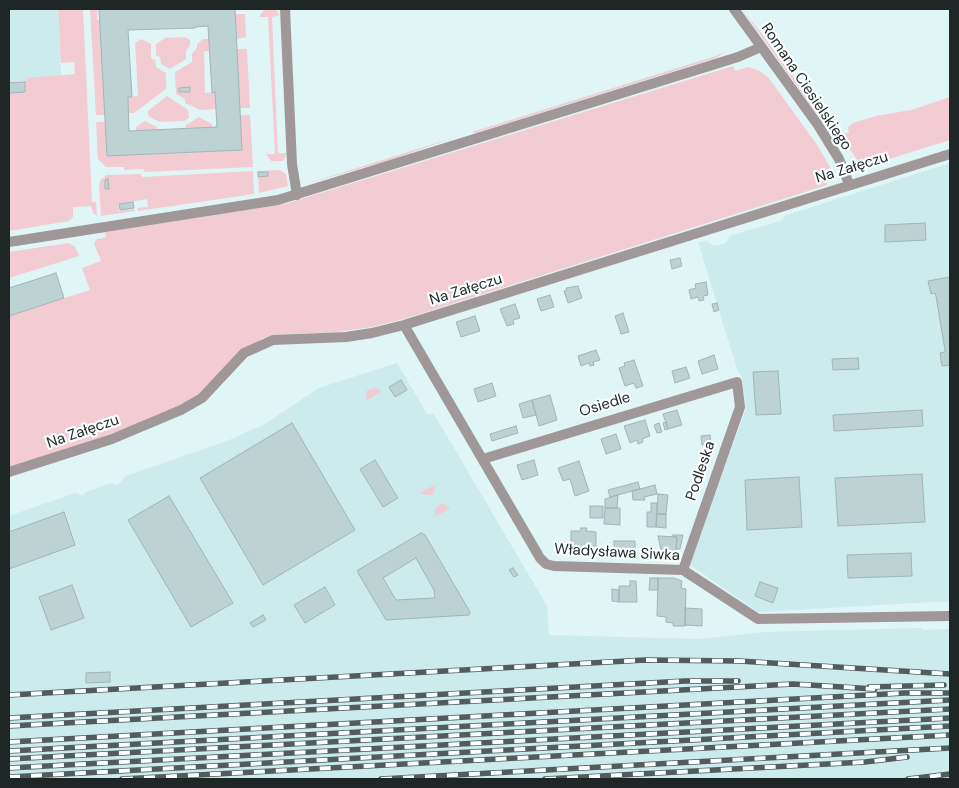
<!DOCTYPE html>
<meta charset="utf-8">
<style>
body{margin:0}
#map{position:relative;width:959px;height:788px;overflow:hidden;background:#dff5f6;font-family:"DM Sans",sans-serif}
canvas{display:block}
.frame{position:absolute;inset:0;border:10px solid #1e2626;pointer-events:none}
</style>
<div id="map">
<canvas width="959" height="788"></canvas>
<div class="frame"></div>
</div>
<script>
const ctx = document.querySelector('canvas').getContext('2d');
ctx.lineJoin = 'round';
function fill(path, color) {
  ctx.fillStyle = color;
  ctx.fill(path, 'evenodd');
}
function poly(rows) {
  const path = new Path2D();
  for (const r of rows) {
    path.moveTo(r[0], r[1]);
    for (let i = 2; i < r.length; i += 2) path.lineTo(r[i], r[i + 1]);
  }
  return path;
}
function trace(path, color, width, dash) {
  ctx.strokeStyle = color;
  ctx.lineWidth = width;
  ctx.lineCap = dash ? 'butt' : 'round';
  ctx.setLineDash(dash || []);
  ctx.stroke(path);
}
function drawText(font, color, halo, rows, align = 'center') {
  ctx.font = font + ' "DM Sans",sans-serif';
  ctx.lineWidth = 4.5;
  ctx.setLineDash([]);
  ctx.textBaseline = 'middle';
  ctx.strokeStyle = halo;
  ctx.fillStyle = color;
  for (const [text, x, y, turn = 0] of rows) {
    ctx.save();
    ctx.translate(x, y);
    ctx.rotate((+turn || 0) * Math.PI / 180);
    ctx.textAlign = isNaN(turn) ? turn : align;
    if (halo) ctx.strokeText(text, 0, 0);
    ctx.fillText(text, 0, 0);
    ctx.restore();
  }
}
fill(poly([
 [9,9,58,9,62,94,9,223],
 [950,163,950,601,758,612,689,564,746,409,742,377,737,369,698,242,707,241,714,246,726,243,730,236,783,220,784,216],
 [397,363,427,414,434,414,547,606,549,635,699,639,766,632,922,628,922,630,950,629,950,779,9,779,9,516,75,493,83,496,86,492,112,483,117,486,126,476,227,441,265,424,319,388]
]), '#cbebed');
fill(poly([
 [58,9,83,9,92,202,96,202,97,216,93,213,91,206,73,207,73,217,69,221,9,231,9,93,25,92,25,81,27,78,75,74,74,62,61,63],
 [97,9,97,20,100,20,105,115,96,115,90,10],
 [742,9,762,34,818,110,844,152],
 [748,9,840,134,849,133,848,127,853,123,876,116,911,110,950,97,950,140,873,164,859,162],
 [264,10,276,10,280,15,272,17,278,153,287,153,283,161,271,161,266,154,275,154,268,17,259,17],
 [235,14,245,14,246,37,237,39],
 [184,37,190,40,190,45,186,51,186,59,170,69,161,64,160,57,156,55,156,44,165,38],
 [141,39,151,44,151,58,155,60,156,67,166,73,166,89,134,113,129,113,128,97,138,96,135,43],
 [203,39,209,39,209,51,204,51,205,93,215,92,216,109,200,110,185,103,185,99,176,94,175,72,192,62,192,54,197,48,197,44],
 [237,49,247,49,250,108,240,108],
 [728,50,716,58,475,133,472,132,716,56],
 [733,66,735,71,748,67,758,70,768,77,818,146,830,167,831,173,826,181,827,185,404,319,372,327,337,332,274,335,263,338,239,353,197,397,151,420,9,468,9,316,90,290,82,268,101,261,94,243,97,239,106,237,105,232,285,204],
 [167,96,188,110,189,118,184,121,159,122,148,116,148,111],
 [240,115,250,115,253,167,145,172,143,169,124,170,124,167,106,167,98,159,96,122,105,122,107,156,242,150],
 [199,117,212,124,212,127,186,128,185,126],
 [145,121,157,127,157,130,136,131,136,127],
 [456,137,390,160,303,185,379,161],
 [280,170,286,174,288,186,259,193,258,171],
 [253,171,254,194,138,211,137,208,148,207,147,199,118,204,119,211,134,209,135,211,101,216,99,185,101,179,107,175,140,174,143,177],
 [69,243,75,247,79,256,9,278,9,252],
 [376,388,381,392,366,401,367,390],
 [436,484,433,494,425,495,420,493],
 [444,504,450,508,435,517,435,509,439,505]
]), '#f3ccd3');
const building = poly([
 [99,9,235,9,242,150,107,156,99,9],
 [208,26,212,93,215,92,217,127,129,131,128,97,132,97,128,30,195,28,195,27,208,26],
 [25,82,25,92,9,93,9,83,25,82],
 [190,87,190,92,179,92,179,88,190,87],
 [258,172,268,172,268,176,258,177,258,172],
 [108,179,109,189,105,189,105,180,108,179],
 [133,202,134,208,120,210,119,204,133,202],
 [925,223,926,240,885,242,885,225,925,223],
 [680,258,682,266,672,269,670,260,680,258],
 [56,273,64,298,9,316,9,288,56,273],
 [950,277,950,365,942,366,940,353,945,352,945,350,936,296,935,293,931,294,928,281,950,277],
 [706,282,708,295,703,296,704,300,699,301,698,297,691,299,689,290,696,288,695,284,706,282],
 [578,286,582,298,568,303,564,291,567,290,566,288,578,286],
 [550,295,554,307,541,311,537,299,550,295],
 [717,303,719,310,714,312,712,304,717,303],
 [515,304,520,318,513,320,514,324,507,326,500,309,515,304],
 [623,313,629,332,621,334,615,316,623,313],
 [475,316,480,331,461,337,456,322,475,316],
 [596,350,600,360,593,362,594,365,590,366,589,363,581,366,578,356,596,350],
 [714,355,718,369,702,374,698,361,714,355],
 [858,358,859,369,833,370,832,359,858,358],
 [634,360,643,386,636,388,634,383,625,386,619,368,625,366,624,363,634,360],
 [686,367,690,378,675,383,672,371,686,367],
 [778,371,781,414,756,415,753,372,778,371],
 [401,380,407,390,395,397,389,387,401,380],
 [492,383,496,396,478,402,474,389,492,383],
 [550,395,557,420,539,426,532,400,550,395],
 [532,400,536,415,523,418,519,404,532,400],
 [677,410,682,425,668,429,663,414,677,410],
 [922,410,923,426,834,431,833,415,922,410],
 [645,420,650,436,642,439,643,442,638,444,637,440,630,443,624,426,645,420],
 [666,422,668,429,665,430,663,423,666,422],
 [292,423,355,530,263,585,200,478,292,423],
 [659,423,662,432,657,433,654,425,659,423],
 [516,426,518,433,492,441,490,434,516,426],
 [616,434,621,449,606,454,601,439,616,434],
 [710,435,711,444,702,445,701,436,710,435],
 [375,460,398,498,383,507,360,469,375,460],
 [534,460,538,475,522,480,517,465,534,460],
 [579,461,589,491,575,496,570,479,563,481,558,468,579,461],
 [922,474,925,522,838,526,835,478,922,474],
 [799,477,802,527,747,530,745,480,799,477],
 [638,482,640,489,610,497,608,490,638,482],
 [655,485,657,494,644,497,645,500,633,500,632,491,655,485],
 [658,494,668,495,666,514,657,514,658,494],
 [618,495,617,508,605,508,605,499,618,495],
 [169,496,233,603,191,627,128,520,169,496],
 [651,503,657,503,656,527,647,527,647,512,651,512,651,503],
 [590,506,603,506,603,518,590,518,590,506],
 [605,508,620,508,620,525,604,524,605,508],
 [64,512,75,545,9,569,9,532,64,512],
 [657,514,666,514,666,528,656,527,657,514],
 [581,528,587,528,586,531,596,532,596,547,571,546,571,531,580,531,581,528],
 [421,533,425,535,470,612,469,615,386,620,358,573,358,570,421,533],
 [416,558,434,590,435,598,396,600,383,578,416,558],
 [673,535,683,535,680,549,676,549,677,537,673,537,673,535],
 [658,536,677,537,676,551,661,550,658,536],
 [614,541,635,541,635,557,614,557,614,541],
 [911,553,912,576,848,578,847,555,911,553],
 [513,568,518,575,514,577,509,570,513,568],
 [650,578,658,578,658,590,649,590,650,578],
 [658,578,674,578,682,581,681,588,686,589,685,626,673,626,673,623,666,622,666,617,657,616,658,578],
 [630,581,636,581,637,602,619,602,619,586,630,586,630,581],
 [760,582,778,588,773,603,755,596,760,582],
 [72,585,84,618,51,630,39,597,72,585],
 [325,587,335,605,305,623,294,605,325,587],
 [612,589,619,590,619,602,612,601,612,589],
 [685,608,702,609,702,626,685,625,685,608],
 [263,615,266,620,253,627,250,623,263,615],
 [110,672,110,682,86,683,86,673,110,672]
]);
fill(building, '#bcd2d3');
trace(building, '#a0b5b6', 1);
trace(poly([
 [285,9,292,164,297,195],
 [734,9,818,125,839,159,849,184],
 [9,242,278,200,738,57,761,47],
 [404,325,540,558,546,564,554,566,683,570,758,619,950,616],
 [483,459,737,382,740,407,683,570],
 [9,472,112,439,181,410,202,398,244,353,273,340,346,337,372,333,404,325,950,154]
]), '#a09798', 10);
const rail = poly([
 [869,687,944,685],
 [9,695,645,660,739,661,950,674],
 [9,718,685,681,738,681],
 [9,726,793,684,875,689],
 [9,742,905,693,950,693],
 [9,751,950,700],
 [9,759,950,709],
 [9,768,950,718],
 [9,777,950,726],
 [122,779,950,735],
 [381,779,950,748],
 [545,779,865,762,907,757],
 [908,779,950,774]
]);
trace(rail, '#515c5d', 5.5);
trace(rail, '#fafefe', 4, [11]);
drawText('15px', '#1e2626', '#fafefe', [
 ["Romana Ciesielskiego",806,87,56],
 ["Na Załęczu",852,168,-17],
 ["Na Załęczu",466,290,-17],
 ["Osiedle",605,405,-17],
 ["Na Załęczu",83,432,-19],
 ["Podleska",701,471,-71],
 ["Władysława Siwka",617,553,3]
]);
</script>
